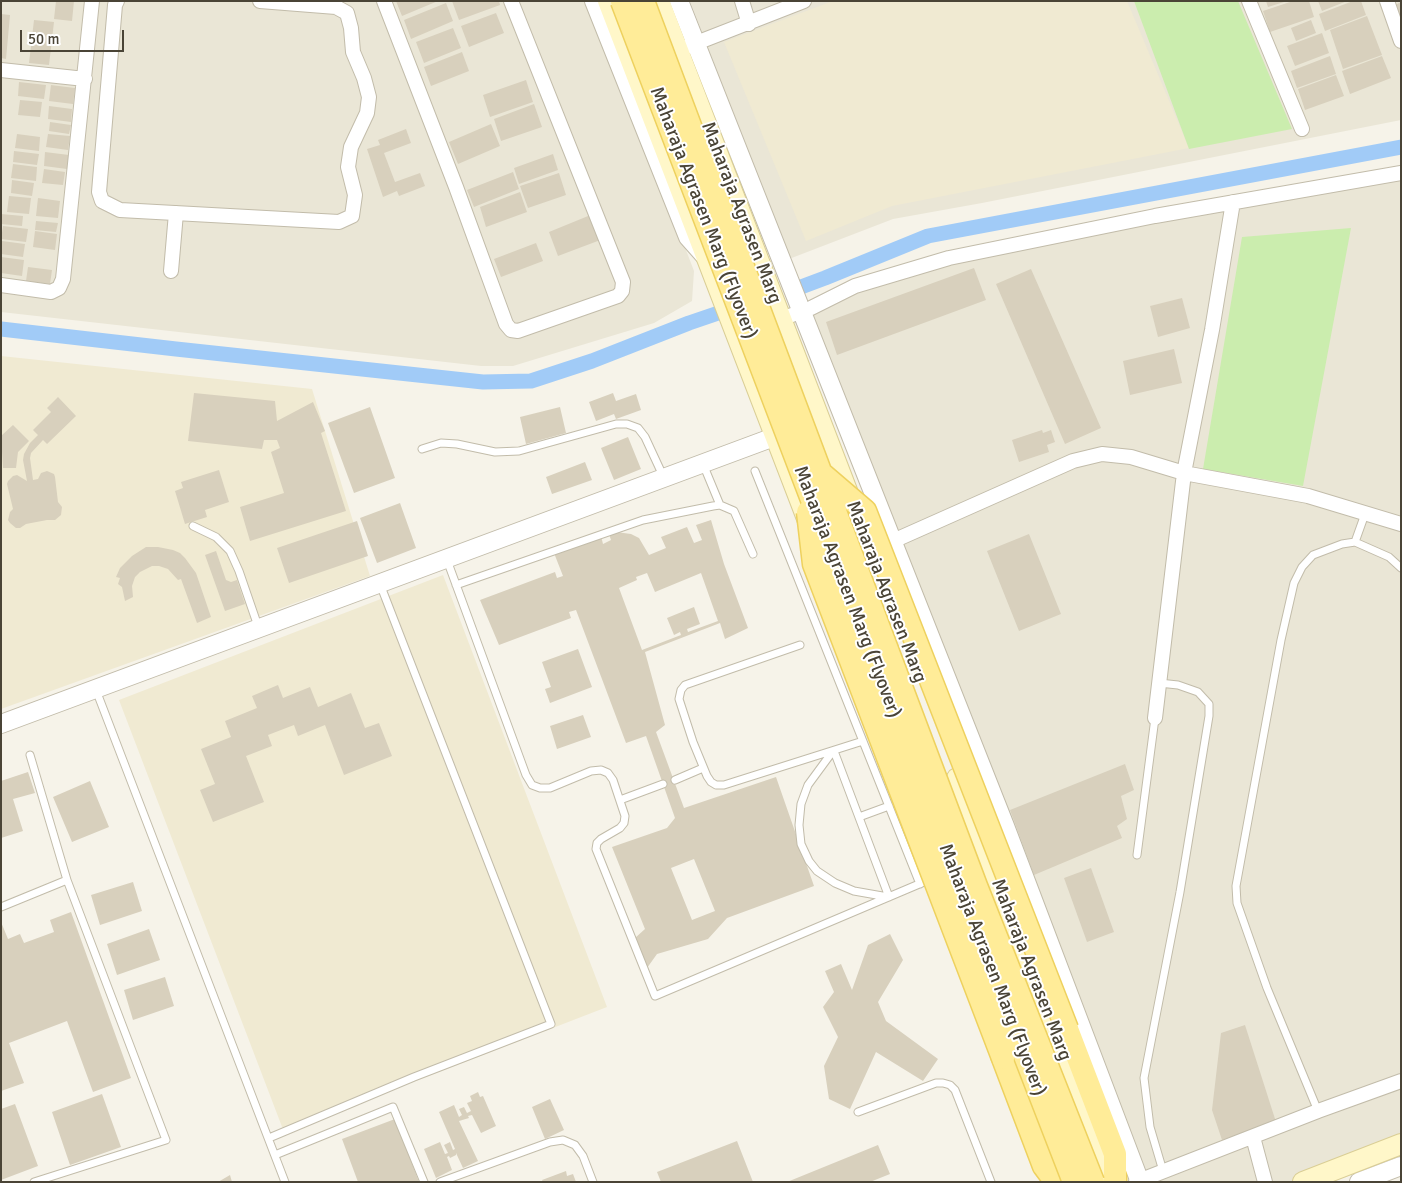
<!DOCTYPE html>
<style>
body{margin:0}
#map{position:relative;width:1402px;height:1183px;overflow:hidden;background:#f6f3e9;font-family:Signika,sans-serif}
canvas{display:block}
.frame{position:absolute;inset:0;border:2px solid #4a4436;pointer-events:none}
.scale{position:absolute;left:20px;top:30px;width:104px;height:22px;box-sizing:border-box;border:2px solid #4a4436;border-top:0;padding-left:6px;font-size:15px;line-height:18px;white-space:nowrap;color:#4a4436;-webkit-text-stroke:4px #fff;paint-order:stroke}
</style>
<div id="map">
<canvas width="1402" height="1183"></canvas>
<div class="frame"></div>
<div class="scale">50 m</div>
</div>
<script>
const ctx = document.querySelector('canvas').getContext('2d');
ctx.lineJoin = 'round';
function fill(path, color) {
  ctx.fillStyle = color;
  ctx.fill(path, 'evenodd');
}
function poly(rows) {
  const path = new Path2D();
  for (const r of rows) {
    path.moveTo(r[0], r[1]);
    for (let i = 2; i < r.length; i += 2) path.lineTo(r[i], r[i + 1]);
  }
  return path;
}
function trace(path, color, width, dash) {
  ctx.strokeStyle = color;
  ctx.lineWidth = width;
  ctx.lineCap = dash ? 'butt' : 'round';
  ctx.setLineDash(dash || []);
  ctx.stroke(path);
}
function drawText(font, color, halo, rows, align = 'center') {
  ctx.font = font + ' Signika,sans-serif';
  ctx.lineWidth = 4;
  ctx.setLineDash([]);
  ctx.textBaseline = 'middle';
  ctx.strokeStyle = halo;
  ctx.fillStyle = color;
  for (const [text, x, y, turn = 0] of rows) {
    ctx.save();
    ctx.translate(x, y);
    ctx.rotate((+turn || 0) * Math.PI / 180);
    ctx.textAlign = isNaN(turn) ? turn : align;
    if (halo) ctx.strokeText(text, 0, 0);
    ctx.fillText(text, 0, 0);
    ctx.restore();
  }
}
fill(poly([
 [1,1,591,1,694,271,692,301,654,323,513,366,481,366,1,312],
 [690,1,1401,1,1401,120,982,203,893,219,789,259],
 [1401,166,1401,1145,1304,1182,1141,1182,803,310,992,247]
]), '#eae6d6');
fill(poly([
 [833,1,1127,1,1189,148,892,206,806,241,724,42],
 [1,356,312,389,370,576,1,709],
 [443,575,607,1007,284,1132,119,700]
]), '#f0ead2');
fill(poly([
 [1134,1,1238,1,1292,129,1189,149],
 [1351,228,1303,486,1203,469,1242,237]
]), '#cbedae');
trace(poly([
 [801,287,825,278,928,236,1401,147],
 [1,329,176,349,483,382,531,381,592,361,689,323,736,307]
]), '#a1cbf7', 15);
fill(poly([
 [56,1,74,1,72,21,54,19],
 [396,1,438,1,402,16],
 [452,1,499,1,500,5,459,20],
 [1266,1,1284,1,1284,2,1268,7],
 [1293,1,1309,1,1314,17,1270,32,1263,11],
 [1318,1,1347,1,1322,11],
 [1353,1,1361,1,1366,15,1325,31,1319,14],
 [1401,2,1401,19,1395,5],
 [446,3,453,21,411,39,404,20],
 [496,13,504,33,469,47,461,26],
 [1,14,10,15,6,59,1,58],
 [1367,16,1382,55,1343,69,1330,30],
 [34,20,54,22,49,65,29,63],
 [1311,20,1316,33,1296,41,1291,28],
 [453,28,461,48,424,63,416,42],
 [1322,33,1329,53,1295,66,1287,46],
 [462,52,469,71,431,86,424,67],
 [1330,56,1336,74,1297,88,1291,71],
 [1382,56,1391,78,1350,94,1342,71],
 [1336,75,1344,96,1305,110,1298,89],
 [526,80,533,102,490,117,483,95],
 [19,82,46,85,44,99,18,96],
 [51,85,75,88,73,104,49,101],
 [20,100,42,102,40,117,18,115],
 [534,104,542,127,501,141,494,119],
 [49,106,72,109,71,122,48,119],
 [50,122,71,125,69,134,49,131],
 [491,124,500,146,458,164,449,142],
 [406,129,411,143,384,153,395,182,420,173,425,186,399,196,397,191,383,197,367,149,380,145,378,140],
 [17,134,40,137,39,151,15,148],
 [48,134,70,136,68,150,46,147],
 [14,151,39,154,37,165,13,162],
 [45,152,69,155,67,169,44,166],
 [553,154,558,170,519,184,514,168],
 [13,164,37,167,36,181,11,178],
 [44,169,65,172,63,185,42,183],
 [513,172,519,189,474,207,467,190],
 [559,173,566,195,528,208,520,186],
 [12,180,34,183,32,196,11,193],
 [520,192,527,212,486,227,480,207],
 [9,196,31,198,29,214,7,212],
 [38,198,60,201,58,218,36,216],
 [1,214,23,216,22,226,1,224],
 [593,214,603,239,558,256,549,232],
 [36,221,58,223,56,232,35,230],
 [3,226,28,229,26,242,1,239],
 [35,231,57,234,55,250,33,247],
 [2,241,25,244,23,257,1,254],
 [536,243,543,261,501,277,494,259],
 [1,257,24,260,22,276,1,273],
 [28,267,52,270,50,284,26,281],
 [974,268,986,300,837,355,826,322],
 [1031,269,1101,428,1065,444,996,284],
 [1182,298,1190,328,1158,337,1150,306],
 [1174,349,1182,383,1130,395,1123,361],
 [194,393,275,401,277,421,313,402,325,431,321,433,346,511,250,541,240,507,284,493,271,452,280,448,277,440,264,440,262,449,188,441],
 [613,393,616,401,636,394,641,410,616,419,614,414,596,421,589,402],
 [58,397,76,416,47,444,43,440,31,453,30,458,33,480,38,479,41,473,47,471,54,474,55,477,58,502,62,507,61,515,55,520,47,520,26,524,20,528,16,528,10,523,8,520,10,512,13,509,7,484,8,481,13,476,17,475,27,481,23,460,24,454,30,443,38,435,33,430,51,412,47,408],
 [370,407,395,478,354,493,328,423],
 [560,407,566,433,526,444,520,417],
 [13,425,29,441,18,452,16,468,3,468,1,436],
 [1042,430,1043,433,1051,430,1055,442,1047,445,1049,452,1019,462,1012,440],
 [628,437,641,469,614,480,601,448],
 [585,462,592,480,552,494,546,477],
 [219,470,229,502,205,510,207,517,185,524,175,491,183,488,181,482],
 [400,503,416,548,377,563,360,518],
 [711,520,724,564,748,628,725,639,720,623,645,652,665,725,656,732,684,808,776,777,814,886,727,918,708,939,657,954,647,968,635,938,645,929,612,847,667,828,675,818,646,736,626,743,576,610,569,612,571,618,499,645,480,600,555,572,557,578,563,576,554,553,601,536,603,544,611,540,609,534,616,532,631,534,639,538,649,555,666,548,661,537,687,527,694,543,702,540,696,525],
 [647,573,655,592,701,573,718,621,688,632,687,629,700,624,694,607,667,618,674,635,680,632,681,635,642,650,619,588,637,580,636,577],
 [694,859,715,911,692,920,671,868],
 [357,521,368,556,289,583,277,548],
 [1029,534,1061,614,1019,631,987,551],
 [146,547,158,547,173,550,180,553,185,558,196,573,211,617,197,623,181,579,178,580,168,569,159,566,152,566,140,572,135,577,132,586,133,597,125,601,122,587,118,584,120,578,116,577,120,568,132,556],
 [216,551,226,580,231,582,237,580,245,604,225,611,205,555],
 [578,649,592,687,550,703,545,689,551,687,542,662],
 [278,685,283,698,310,687,318,707,351,693,365,728,379,723,392,756,344,775,325,725,298,736,294,725,268,735,272,746,246,756,264,802,213,822,200,790,215,784,201,749,231,737,225,721,257,708,252,696],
 [583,715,591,737,557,749,550,726],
 [1125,764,1134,790,1121,796,1127,819,1117,826,1122,838,1034,875,1010,810],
 [28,772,35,793,13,799,23,831,1,838,1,781],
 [90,781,109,827,72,842,53,797],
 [1091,868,1114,932,1087,942,1064,878],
 [133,882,142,911,100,925,91,895],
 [71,912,131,1078,93,1092,67,1021,9,1043,24,1083,1,1091,1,922,8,939,20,934,24,943,54,932,50,920],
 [149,929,160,960,117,975,107,944],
 [890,934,903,960,878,1002,886,1021,938,1059,923,1081,876,1052,850,1109,829,1099,824,1066,838,1037,823,1007,834,992,825,971,841,964,852,990,868,945],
 [165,977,174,1006,133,1020,124,990],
 [1245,1025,1276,1122,1222,1140,1212,1110,1221,1033],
 [478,1092,480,1097,483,1096,496,1126,481,1133,472,1115,468,1116,469,1118,459,1121,478,1161,463,1168,456,1153,456,1155,450,1158,449,1156,447,1157,452,1170,436,1178,424,1149,440,1142,445,1154,448,1153,444,1145,450,1142,453,1150,455,1149,439,1112,454,1105,459,1117,462,1115,459,1109,464,1107,467,1113,471,1111,467,1103,472,1101,470,1096],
 [102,1094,121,1147,70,1165,52,1112],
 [550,1099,564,1130,545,1139,532,1107],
 [15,1104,38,1166,1,1180,1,1109],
 [395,1119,419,1182,358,1182,342,1139],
 [737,1141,753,1182,661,1182,657,1172],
 [878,1145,890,1174,870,1182,787,1182],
 [566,1171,567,1176,573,1174,576,1182,543,1182,542,1180],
 [230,1175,232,1182,218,1182]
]), '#d8d0bd');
const service = poly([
 [422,449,441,443,457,444,495,452,519,451,616,424,627,424,638,428,645,437,664,478],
 [703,464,720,505],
 [755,471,920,884],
 [193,526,216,537,230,551,239,571,259,629],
 [1355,542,1389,557,1401,568],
 [447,560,526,775,532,785,540,788,550,788,591,771,601,770,608,773,613,780,625,816,624,823,620,828,601,839,597,843,596,849,655,996,931,879],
 [456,585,643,520,713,506,720,505,734,511,753,554],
 [800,645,685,685,681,690,679,699,693,742,707,776,711,782,716,785,724,785,863,741],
 [1159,683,1178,685,1198,692,1209,704,1209,716,1180,892,1144,1078,1150,1127,1163,1171],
 [96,690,285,1182],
 [833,751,808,785,801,804,799,825,801,844,809,861,817,871,835,883,854,891,888,897],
 [834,751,889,897],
 [30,755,67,880,166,1140,34,1182],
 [675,780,703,768],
 [620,800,663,784],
 [859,817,889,806],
 [1137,855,1155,718],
 [1,907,67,880],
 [1318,1111,1267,988,1237,903,1236,886,1281,640,1294,583,1302,567,1313,555,1342,544,1355,542,1365,514],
 [858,1112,936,1083,943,1083,950,1085,955,1090,991,1182],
 [269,1138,414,1077,551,1024,380,584],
 [275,1155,393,1107,424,1182],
 [440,1182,550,1142,563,1140,575,1145,583,1156,593,1182]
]);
const minor = poly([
 [117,1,115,5,100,180,99,192,102,201,120,210,339,222,352,216,355,195,348,167,351,147,367,113,369,97,364,78,353,52,351,28,347,13,336,7,260,1],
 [384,1,456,187,506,324,511,330,518,331,618,296,622,291,623,282,511,1],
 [742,1,749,24],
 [1249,1,1302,129],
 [1387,1,1401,41],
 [686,47,804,1],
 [1,70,85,79],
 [171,271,176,213],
 [1,285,51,292,59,288,63,279,92,1],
 [781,319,811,308,855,286,949,258,1155,216,1401,173],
 [884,545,1073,461,1102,454,1131,457,1184,473,1308,496,1401,524],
 [1155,718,1184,473,1212,330,1233,202],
 [1253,1137,1265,1182],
 [1136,1182,1318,1111,1401,1081]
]);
const tertiary = poly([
 [594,1,688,237,704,255],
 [679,1,1005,826,1140,1182],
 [1,724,774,437],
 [1359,1182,1401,1166]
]);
const secondary = poly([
 [608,1,811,529],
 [659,1,851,501],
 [957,778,1112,1182],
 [1303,1182,1401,1144]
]);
const primary = poly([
 [1067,1029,1115,1154,1115,1182],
 [1003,1058,1044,1166,1056,1182]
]);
trace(service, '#c2bcaa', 9);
trace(minor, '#c2bcaa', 16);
trace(tertiary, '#c2bcaa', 20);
trace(secondary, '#dace95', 22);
trace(primary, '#eed15e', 25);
trace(service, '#fff', 7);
trace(minor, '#fff', 14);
trace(tertiary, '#fff', 18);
trace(secondary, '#fff7c9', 20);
trace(primary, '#ffec98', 22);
const primaryBridge = poly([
 [622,1,962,893,1074,1182],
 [643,1,976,886,1093,1182],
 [823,475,865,511,1067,1029],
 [808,512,814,564,1003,1058]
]);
trace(primaryBridge, '#eed15e', 25, []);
trace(primaryBridge, '#ffec98', 22);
drawText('19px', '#4a4436', '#fff', [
 ["Maharaja Agrasen Marg (Flyover)",703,213,69],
 ["Maharaja Agrasen Marg",741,213,69],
 ["Maharaja Agrasen Marg (Flyover)",847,592,69],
 ["Maharaja Agrasen Marg",886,592,69],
 ["Maharaja Agrasen Marg (Flyover)",992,970,69],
 ["Maharaja Agrasen Marg",1031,970,69]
]);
</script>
